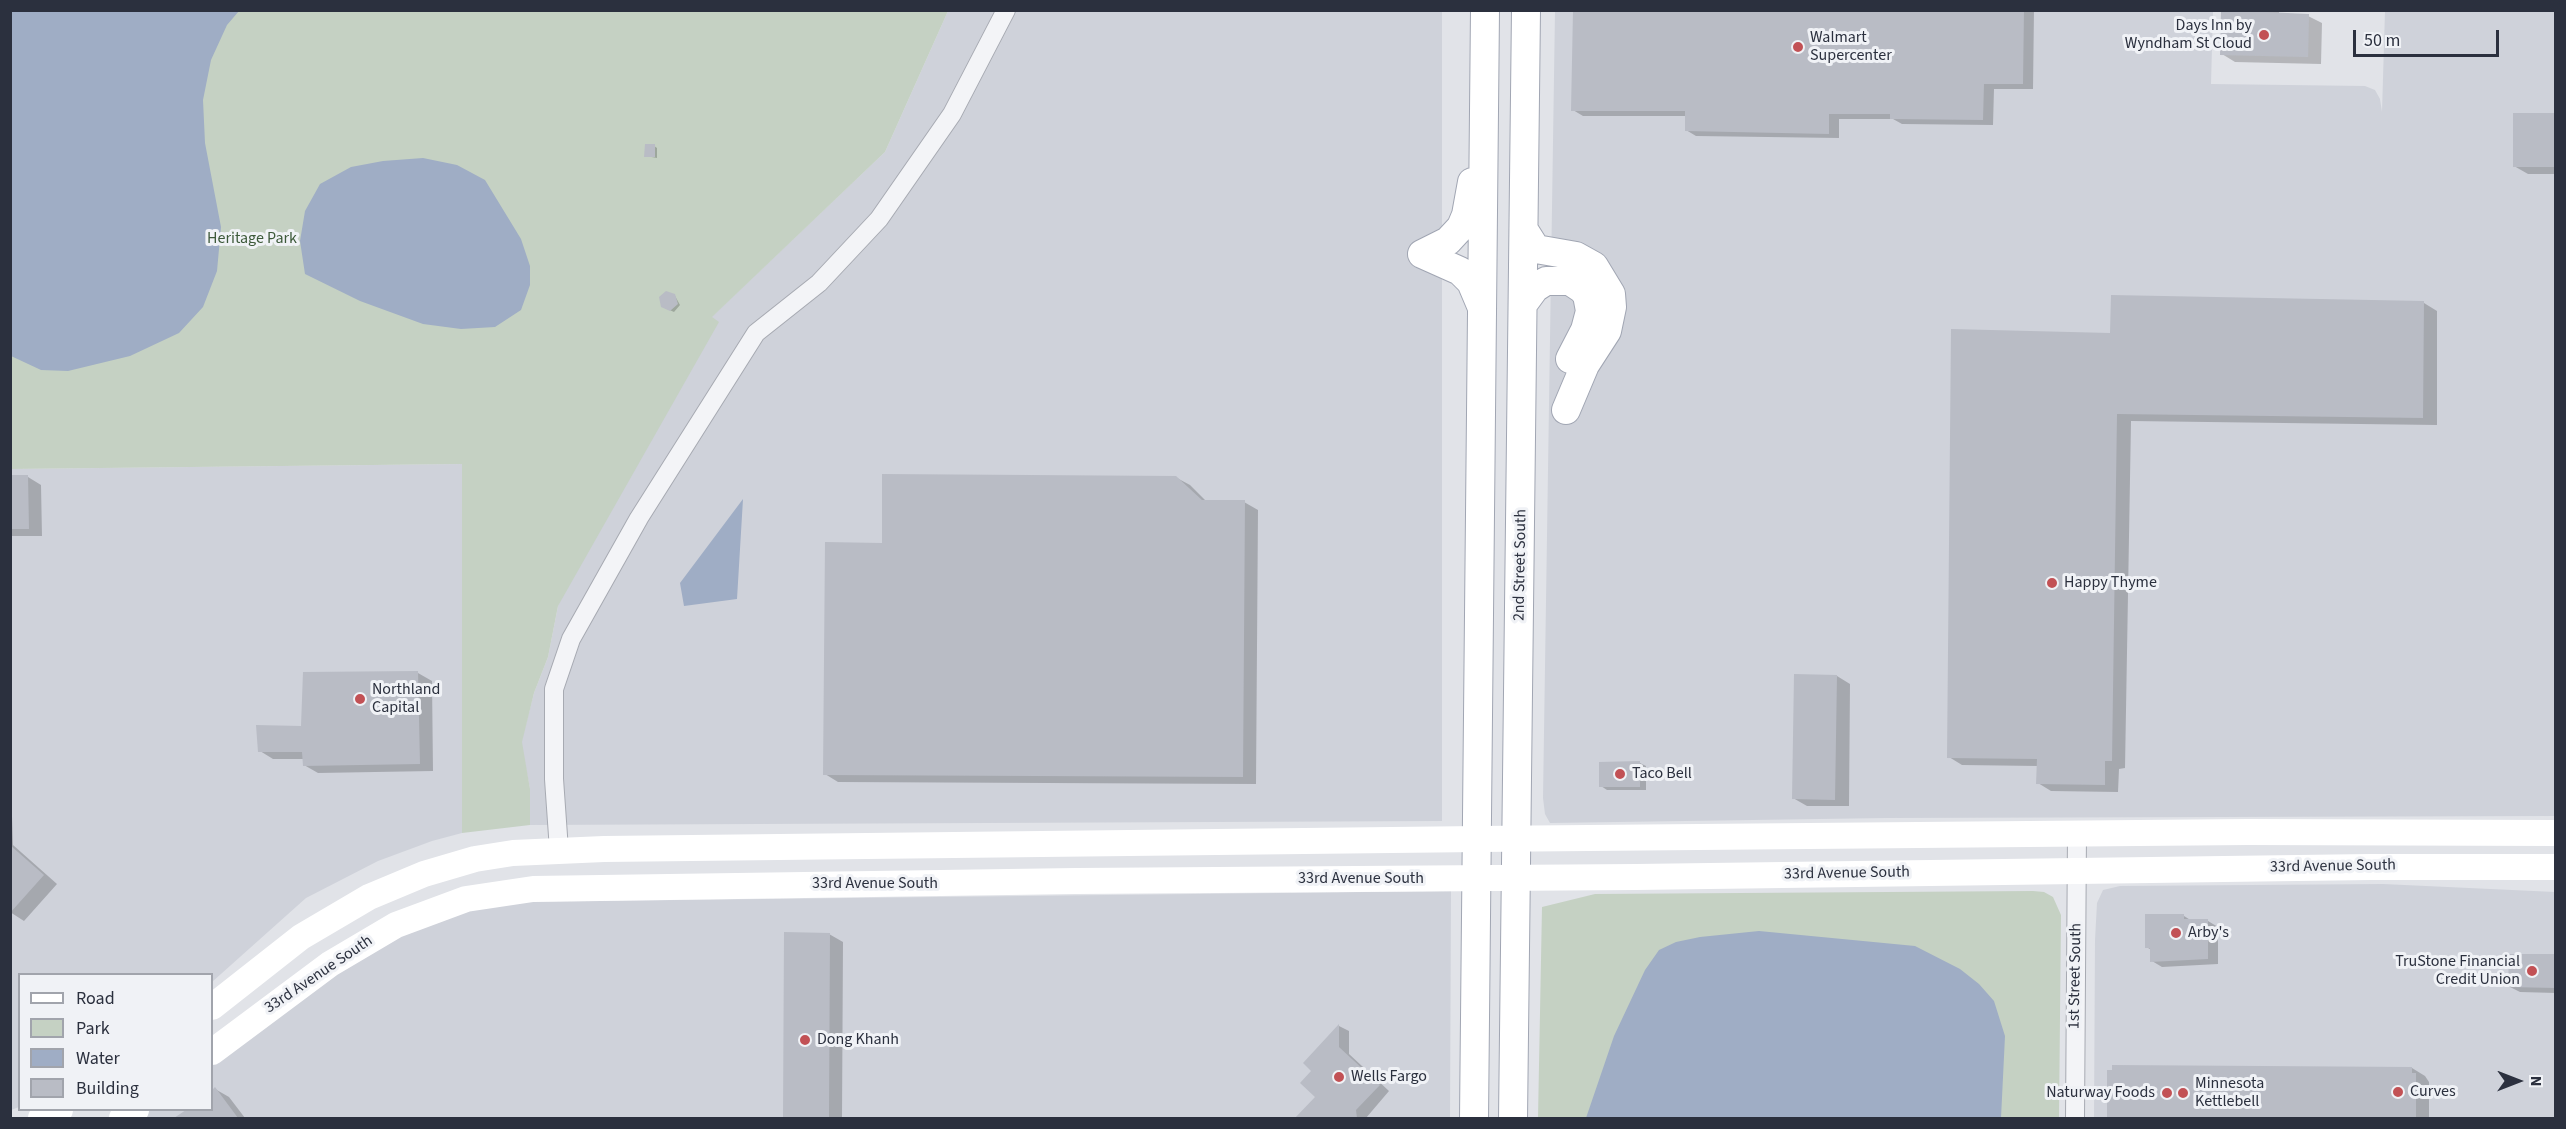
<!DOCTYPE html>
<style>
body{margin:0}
#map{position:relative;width:2566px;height:1129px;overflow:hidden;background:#e1e3e8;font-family:"Source Sans 3",sans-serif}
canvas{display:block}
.frame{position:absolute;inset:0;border:12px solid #2b303e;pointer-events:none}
.legend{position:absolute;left:18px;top:973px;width:195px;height:138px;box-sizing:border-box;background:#f0f2f6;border:2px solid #a1a4ac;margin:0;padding:8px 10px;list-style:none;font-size:18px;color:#2b303e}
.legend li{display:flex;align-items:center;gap:12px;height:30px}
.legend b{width:30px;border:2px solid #a1a4ac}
.north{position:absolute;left:2488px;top:1051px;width:60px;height:60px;-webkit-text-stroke:4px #f0f2f6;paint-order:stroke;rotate:90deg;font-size:16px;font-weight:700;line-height:24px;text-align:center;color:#2b303e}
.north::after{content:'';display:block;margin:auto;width:21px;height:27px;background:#2b303e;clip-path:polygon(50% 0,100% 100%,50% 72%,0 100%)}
.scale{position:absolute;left:2353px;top:30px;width:146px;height:27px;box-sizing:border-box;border:3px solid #2b303e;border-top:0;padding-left:8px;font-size:18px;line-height:21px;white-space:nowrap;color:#2b303e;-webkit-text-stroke:4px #f0f2f6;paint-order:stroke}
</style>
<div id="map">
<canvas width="2566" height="1129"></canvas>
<div class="frame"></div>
<ul class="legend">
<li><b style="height:8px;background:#fff"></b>Road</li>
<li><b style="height:16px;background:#c5d1c3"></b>Park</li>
<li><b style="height:16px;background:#9fadc5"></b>Water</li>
<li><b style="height:16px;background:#b9bcc5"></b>Building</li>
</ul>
<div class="north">N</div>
<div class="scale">50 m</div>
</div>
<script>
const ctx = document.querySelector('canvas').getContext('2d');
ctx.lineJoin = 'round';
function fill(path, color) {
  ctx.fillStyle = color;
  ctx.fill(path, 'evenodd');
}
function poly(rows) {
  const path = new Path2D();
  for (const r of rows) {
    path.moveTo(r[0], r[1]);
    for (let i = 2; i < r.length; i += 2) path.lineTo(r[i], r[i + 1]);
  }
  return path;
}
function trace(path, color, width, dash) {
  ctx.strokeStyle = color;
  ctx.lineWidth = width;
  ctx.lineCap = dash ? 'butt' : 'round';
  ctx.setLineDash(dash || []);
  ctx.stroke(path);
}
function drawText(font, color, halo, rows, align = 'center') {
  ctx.font = font + ' "Source Sans 3",sans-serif';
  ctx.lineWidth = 6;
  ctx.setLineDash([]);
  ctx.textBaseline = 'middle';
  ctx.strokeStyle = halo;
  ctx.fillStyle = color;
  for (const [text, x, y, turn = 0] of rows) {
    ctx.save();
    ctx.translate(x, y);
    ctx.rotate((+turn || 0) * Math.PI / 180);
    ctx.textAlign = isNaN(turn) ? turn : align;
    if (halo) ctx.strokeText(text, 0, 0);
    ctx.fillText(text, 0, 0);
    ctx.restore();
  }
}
fill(poly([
 [948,11,1442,11,1442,821,530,825,530,789,521,743,534,693,548,657,571,540,669,357,885,152],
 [1555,11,2213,11,2211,84,2365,86,2375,90,2380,99,2382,112,2385,11,2555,11,2555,816,1887,818,1550,823,1545,814,1543,798],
 [462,464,462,833,432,841,378,861,306,898,212,982,212,974,20,974,19,1107,11,1110,11,469],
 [2383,884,2555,892,2555,1118,2094,1118,2095,940,2097,903,2103,890,2120,886],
 [1451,891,1450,1118,136,1118,148,1110,212,1110,212,1064,377,945,452,912,505,902]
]), '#cfd2da');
fill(poly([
 [10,11,948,11,885,152,712,317,719,322,558,606,548,657,534,693,522,742,530,789,530,825,462,833,462,464,11,469],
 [2033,891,2044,892,2053,897,2061,915,2059,1118,1538,1118,1542,907,1595,894]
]), '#c5d1c3');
fill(poly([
 [10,11,239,11,227,25,211,60,203,100,205,143,221,227,217,271,203,307,179,333,130,356,68,371,41,370,11,356],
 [423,158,457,165,485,180,521,239,530,266,530,285,521,310,495,327,461,329,423,324,360,301,305,274,300,241,305,211,320,184,351,167,383,161],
 [743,499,737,599,684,606,680,583],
 [1759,931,1915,946,1960,969,1979,984,1994,1001,2005,1036,2001,1118,1586,1118,1614,1036,1645,970,1659,950,1676,942,1700,937]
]), '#9fadc5');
fill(poly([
 [1574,10,2034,10,2033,89,1994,89,1993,125,1902,124,1893,119,1839,119,1839,138,1696,136,1686,130,1686,116,1583,116,1573,110],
 [2223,10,2279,10,2279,15,2308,16,2322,23,2321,64,2235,62,2222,54],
 [2556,114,2556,174,2528,174,2514,166],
 [654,146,657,148,657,158,646,156],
 [675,296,680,305,674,312,665,308],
 [2424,303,2437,311,2437,425,2131,421,2125,768,2119,769,2118,792,2051,791,2038,783,2038,766,1962,765,1949,757,2112,334],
 [10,477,28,477,41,485,42,536,10,536],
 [1175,477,1190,485,1207,502,1244,502,1258,510,1256,784,838,782,825,774,883,544],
 [418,673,432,681,433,771,318,773,304,765,304,759,273,759,260,751,302,728],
 [1837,676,1850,684,1849,806,1807,806,1793,798],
 [10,758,13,845,57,884,24,921,10,912],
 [1640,763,1646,766,1646,790,1607,790,1601,786],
 [2184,916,2192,921,2208,921,2218,927,2218,964,2162,967,2152,961,2152,950,2146,947],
 [785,934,829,934,843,942,842,1118,784,1118],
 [2556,956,2556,993,2520,992,2510,987],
 [1339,1026,1349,1031,1349,1054,1389,1091,1366,1118,1297,1118,1317,1097,1313,1071,1305,1063],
 [2412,1068,2425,1076,2429,1082,2429,1118,2108,1118,2108,1072],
 [215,1089,229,1097,245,1118,176,1118,188,1110,212,1110,212,1092]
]), '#0003');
fill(poly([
 [1573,10,2024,10,2023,84,1984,84,1983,120,1890,119,1890,114,1829,114,1829,134,1685,131,1685,111,1571,111],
 [2221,10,2309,14,2308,57,2220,55],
 [2513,113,2556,113,2556,167,2513,167],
 [645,144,655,144,655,157,644,157],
 [666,291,675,294,678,304,670,311,661,307,659,297],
 [2111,295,2424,301,2423,418,2117,414,2112,761,2105,761,2105,785,2036,784,2037,759,1947,758,1951,329,2110,333],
 [882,474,1176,476,1202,500,1245,500,1243,777,823,775,825,542,882,543],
 [10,475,28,475,29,529,10,529],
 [418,671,420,764,303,766,302,752,258,752,256,725,301,726,303,672],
 [1794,674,1837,675,1835,800,1792,799],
 [1640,761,1640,787,1599,787,1599,762],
 [10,845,44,875,10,913],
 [2145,914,2184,914,2184,919,2208,919,2208,959,2150,962,2150,948,2145,948],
 [784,932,830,933,829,1118,783,1118],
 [2509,954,2556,954,2556,988,2508,987],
 [1339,1024,1339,1047,1380,1085,1356,1110,1357,1118,1295,1118,1315,1097,1300,1083,1311,1071,1303,1063],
 [2112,1065,2412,1067,2412,1073,2416,1073,2416,1118,2107,1118,2107,1070,2112,1070],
 [215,1087,238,1118,174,1118,186,1110,212,1110,212,1090]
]), '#b9bcc5');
const street = poly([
 [559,850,554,779,554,689,571,639,639,518,756,333,819,283,879,219,952,114,1006,10],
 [2075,1118,2077,834]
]);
const primary = poly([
 [1524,230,1536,249,1576,256,1594,266,1611,294,1612,307,1607,331,1585,365,1566,410],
 [1422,254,1448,241,1461,227,1466,215,1472,182],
 [1422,254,1460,271,1471,282,1482,308],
 [1524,303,1535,288,1546,281,1570,281,1582,289,1587,295,1590,311,1585,330,1570,359],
 [1474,1118,1485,10],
 [1513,1118,1526,10]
]);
trace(street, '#a7aab2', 20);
trace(primary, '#a1a6b3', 30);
trace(street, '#f3f4f7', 18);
trace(poly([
 [212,1007,301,937,369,897,424,874,475,859,513,853,604,849,1479,839,2248,832,2556,833],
 [212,1052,330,964,396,925,466,899,533,889,1076,881,1636,877,2371,867,2556,867],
 [41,1118,60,1110],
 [122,1118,136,1110]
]), '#fff', 26);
trace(primary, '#fff', 28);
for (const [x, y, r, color] of [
 [2264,35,6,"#c25155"],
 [1798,47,6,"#c25155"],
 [2052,583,6,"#c25155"],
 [360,699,6,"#c25155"],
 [1620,774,6,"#c25155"],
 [2176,933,6,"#c25155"],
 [2532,971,6,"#c25155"],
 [805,1040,6,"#c25155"],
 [1339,1077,6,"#c25155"],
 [2398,1092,6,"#c25155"],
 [2167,1093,6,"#c25155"],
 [2183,1093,6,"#c25155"]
]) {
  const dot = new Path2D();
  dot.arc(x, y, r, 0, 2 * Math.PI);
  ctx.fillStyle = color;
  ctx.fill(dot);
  trace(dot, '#f0f2f6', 2);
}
drawText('16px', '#2b303e', '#f0f2f6', [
 ["Days Inn by",2252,26,"right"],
 ["Wyndham St Cloud",2252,44,"right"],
 ["Walmart",1810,38],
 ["Supercenter",1810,56],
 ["Happy Thyme",2064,583],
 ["Northland",372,690],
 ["Capital",372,708],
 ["Taco Bell",1632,774],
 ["Arby's",2188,933],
 ["TruStone Financial",2520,962,"right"],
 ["Credit Union",2520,980,"right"],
 ["Dong Khanh",817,1040],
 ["Wells Fargo",1351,1077],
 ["Minnesota",2195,1084],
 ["Kettlebell",2195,1102],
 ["Curves",2410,1092],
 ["Naturway Foods",2155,1093,"right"]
], 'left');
drawText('16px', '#3c5939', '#f0f2f6', [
 ["Heritage Park",252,239]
]);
drawText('16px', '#2b303e', '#f0f2f6', [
 ["2nd Street South",1521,565,-89],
 ["33rd Avenue South",2333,867,-1],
 ["33rd Avenue South",1847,874,-1],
 ["33rd Avenue South",1361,879],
 ["33rd Avenue South",875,884],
 ["33rd Avenue South",319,975,-34],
 ["1st Street South",2076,976,-89]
]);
</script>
